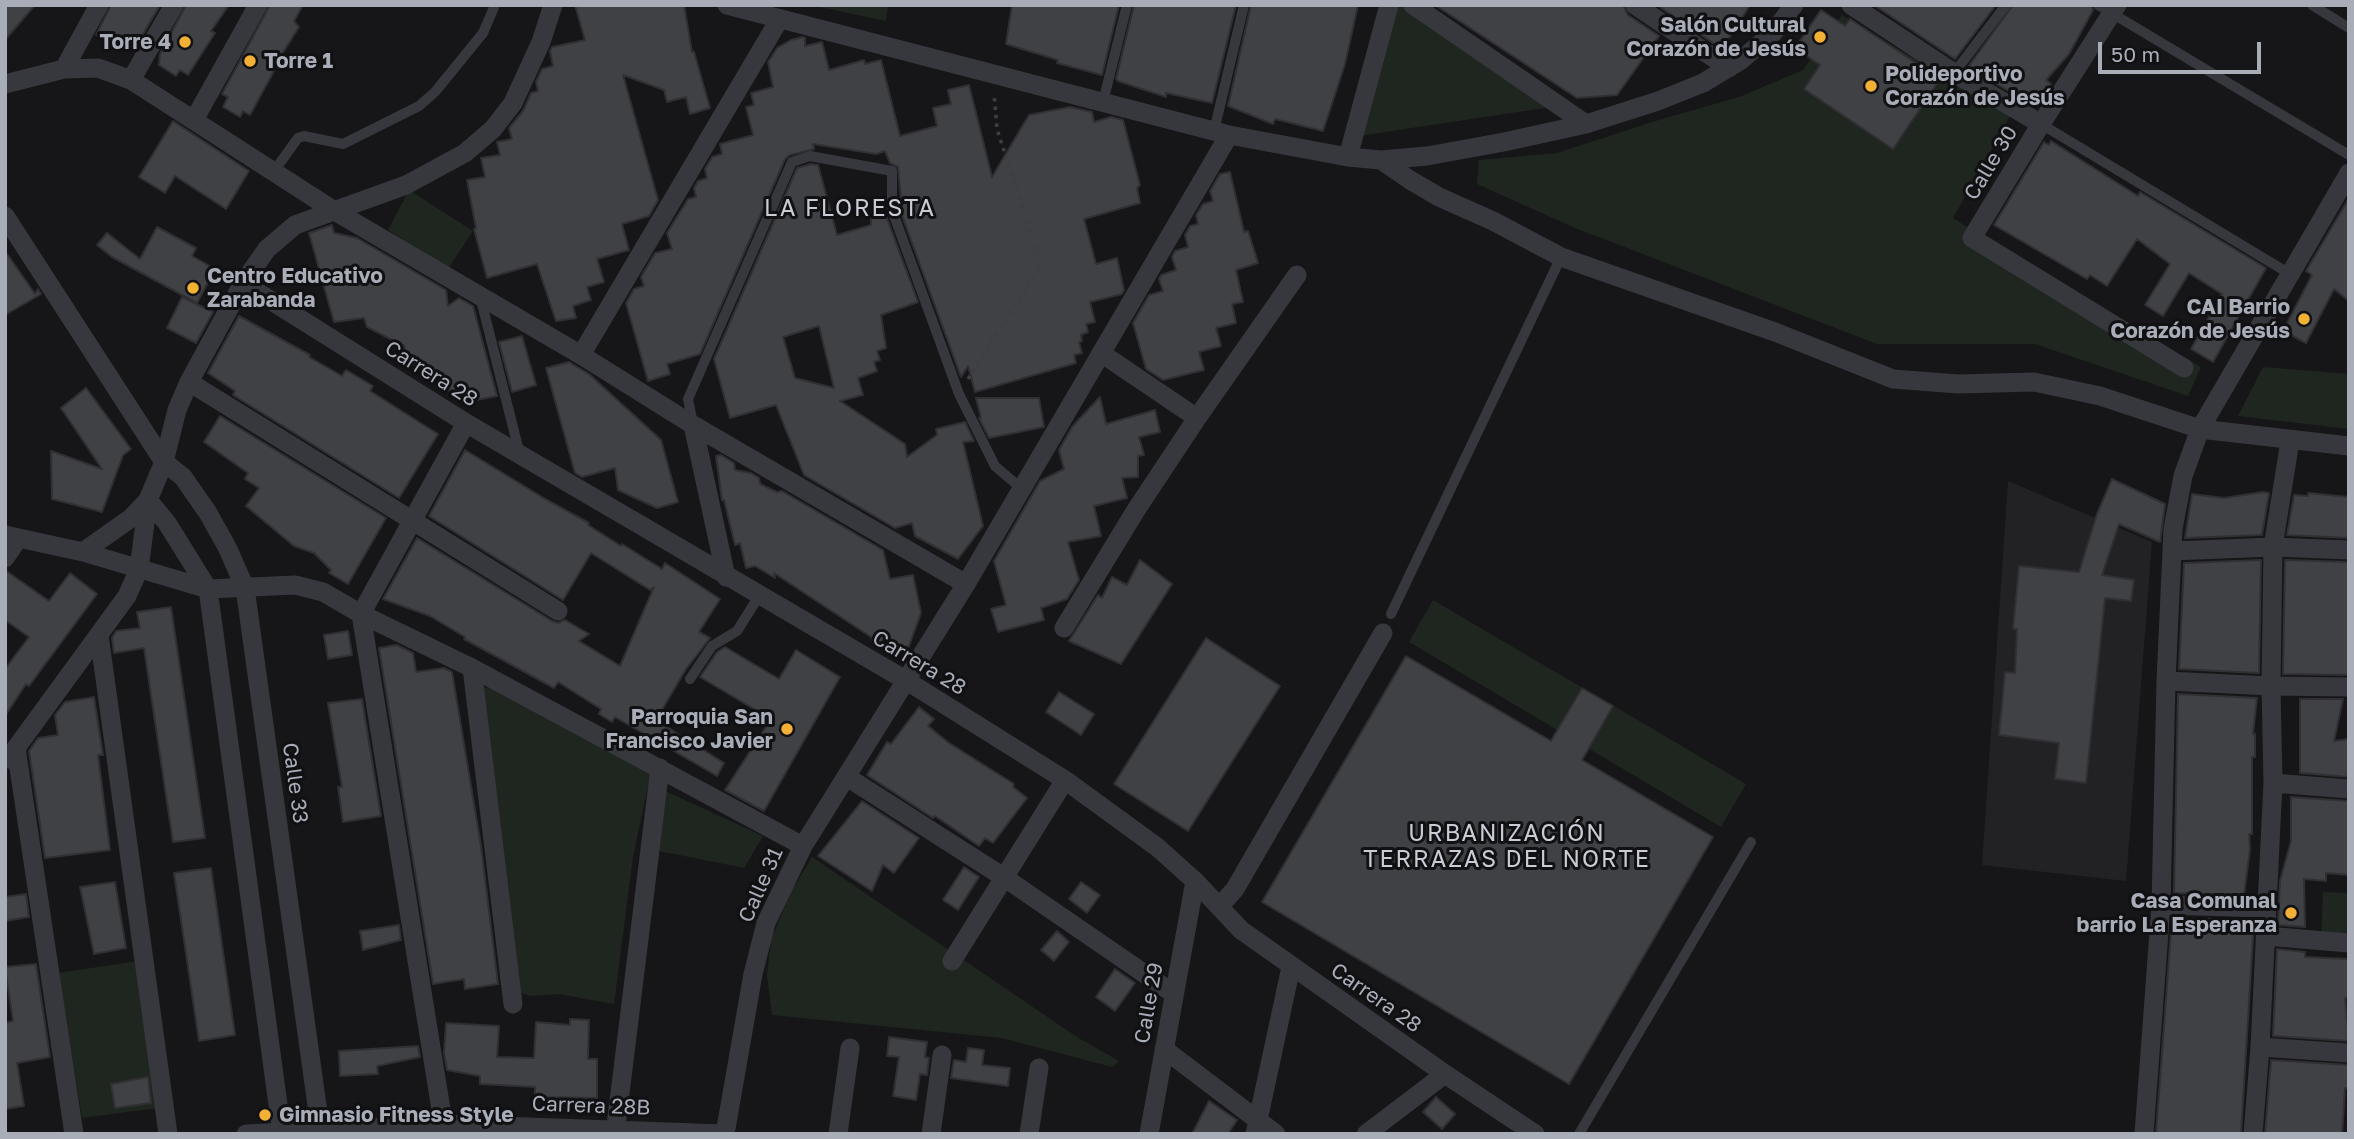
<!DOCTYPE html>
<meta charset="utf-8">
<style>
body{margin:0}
#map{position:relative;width:2354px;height:1139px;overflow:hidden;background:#161618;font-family:"Golos Text",sans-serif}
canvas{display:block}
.frame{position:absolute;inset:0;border:7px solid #a8adb8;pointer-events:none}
.scale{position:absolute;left:2098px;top:42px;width:163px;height:32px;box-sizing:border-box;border:4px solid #a8adb8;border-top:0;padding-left:9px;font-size:21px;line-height:24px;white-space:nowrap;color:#a8adb8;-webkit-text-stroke:5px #111113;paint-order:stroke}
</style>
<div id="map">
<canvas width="2354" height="1139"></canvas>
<div class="frame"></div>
<div class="scale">50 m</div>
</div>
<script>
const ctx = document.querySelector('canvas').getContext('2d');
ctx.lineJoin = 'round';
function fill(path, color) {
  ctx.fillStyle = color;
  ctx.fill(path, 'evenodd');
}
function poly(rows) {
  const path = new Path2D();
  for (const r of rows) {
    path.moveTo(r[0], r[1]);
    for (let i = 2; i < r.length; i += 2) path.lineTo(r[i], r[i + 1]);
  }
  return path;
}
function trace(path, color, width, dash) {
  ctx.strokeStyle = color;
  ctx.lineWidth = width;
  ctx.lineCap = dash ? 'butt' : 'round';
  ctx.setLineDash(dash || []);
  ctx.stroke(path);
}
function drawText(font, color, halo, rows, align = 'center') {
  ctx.font = font + ' "Golos Text",sans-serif';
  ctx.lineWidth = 6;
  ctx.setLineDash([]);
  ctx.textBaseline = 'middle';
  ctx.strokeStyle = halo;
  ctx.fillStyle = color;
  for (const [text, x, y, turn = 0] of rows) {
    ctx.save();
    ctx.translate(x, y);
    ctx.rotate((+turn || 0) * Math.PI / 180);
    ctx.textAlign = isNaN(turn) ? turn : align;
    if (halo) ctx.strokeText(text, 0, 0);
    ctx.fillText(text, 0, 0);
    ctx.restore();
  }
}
fill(poly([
 [2008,481,2152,542,2126,881,1982,865]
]), '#222225');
fill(poly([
 [810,5,888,5,886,21],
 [1383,5,1421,5,1571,104,1352,137],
 [1842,15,2010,116,1953,218,2061,286,2201,367,2188,396,2035,344,1877,344,1575,228,1477,184,1479,160,1557,153,1652,122,1739,97,1803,70],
 [409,190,473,231,448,269,388,230],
 [2263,367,2349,374,2349,429,2238,416],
 [1433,600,1581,687,1565,716,1597,735,1614,706,1746,784,1721,827,1409,642],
 [483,687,499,690,651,772,633,857,614,1004,559,994,531,996,521,993],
 [661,789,763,836,744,868,654,850],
 [812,857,1077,1037,1119,1061,1112,1067,1002,1038,772,1015,767,975,771,940,791,892],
 [2323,892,2349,893,2349,940,2321,939],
 [138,961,158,1108,82,1118,58,973]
]), '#1e261f');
const building = poly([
 [5,5,35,5,5,40,5,5],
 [111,5,160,5,139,41,130,36,124,46,116,42,115,46,96,35,111,5],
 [186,5,229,5,211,31,215,33,188,75,180,70,176,76,159,65,160,54,186,5],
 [270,5,303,5,294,21,299,27,272,70,274,71,250,115,243,111,240,117,223,107,228,97,222,94,270,5],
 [575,5,684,5,692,52,694,52,710,108,690,114,686,97,667,102,664,90,623,75,658,200,649,216,622,224,629,250,597,259,604,282,587,287,591,300,573,306,576,318,556,321,537,264,487,278,474,229,476,228,467,180,485,177,481,158,500,155,497,142,512,139,509,128,523,111,531,93,538,91,536,82,542,69,553,66,550,51,552,47,585,40,575,5],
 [1012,5,1119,5,1102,75,1057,63,1058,60,1006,44,1012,5],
 [1134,5,1236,5,1212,103,1166,93,1166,97,1118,81,1116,79,1134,5],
 [1251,5,1358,5,1345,64,1323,131,1275,119,1273,124,1228,106,1251,5],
 [1435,5,1623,5,1628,15,1659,36,1617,95,1577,98,1435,5],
 [1657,5,1750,5,1722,49,1657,5],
 [1874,5,1996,5,1955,59,1874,5],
 [2013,5,2091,5,2093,10,2069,54,2046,80,2051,84,2034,106,1968,67,2013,5],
 [1821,10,1845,26,1850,19,1940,79,1893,149,1804,89,1820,65,1795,48,1821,10],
 [803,37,805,38,805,46,822,42,829,70,864,60,865,64,881,60,900,136,937,126,933,108,951,104,948,90,969,85,992,177,1029,115,1070,107,1092,112,1094,122,1111,117,1123,120,1140,185,1137,188,1140,203,1084,219,1096,264,1117,258,1124,290,1122,294,1090,302,1095,322,1086,324,1088,332,1081,335,1082,341,1079,342,1082,353,1074,355,1076,363,975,392,968,366,961,377,900,210,902,209,898,167,890,163,885,151,876,154,813,144,814,149,790,155,785,159,700,354,667,364,670,374,648,381,626,303,634,289,644,286,641,277,655,253,672,249,667,233,688,199,696,197,694,188,698,181,707,178,705,169,712,157,722,154,720,144,753,135,746,107,754,105,751,93,773,87,768,62,777,48,791,40,803,37],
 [173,121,249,171,226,209,175,176,165,193,139,177,173,121],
 [2051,141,2138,196,2140,192,2266,268,2213,362,2191,349,2222,294,2189,273,2163,316,2145,305,2170,264,2137,239,2107,286,2090,275,2087,279,1994,225,2044,142,2049,145,2051,141],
 [811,164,818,165,837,235,871,225,871,217,885,213,918,302,881,315,886,348,877,351,880,360,874,362,877,371,858,378,863,395,840,401,905,444,907,457,937,435,936,429,965,422,974,441,963,442,983,526,958,559,915,536,912,523,895,528,804,475,776,405,730,418,714,359,797,168,811,164],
 [819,326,834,388,795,378,783,337,819,326],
 [1230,172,1244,232,1248,231,1258,263,1236,270,1243,302,1232,304,1236,323,1216,328,1221,346,1199,352,1204,370,1163,380,1146,369,1133,323,1149,295,1163,291,1159,279,1161,275,1176,270,1172,257,1175,251,1188,247,1185,235,1190,226,1198,224,1196,215,1203,204,1213,201,1210,191,1220,174,1230,172],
 [2349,198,2349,301,2334,289,2306,343,2283,331,2312,275,2306,271,2349,198],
 [332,225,334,233,357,238,446,290,448,306,459,298,473,306,497,396,466,402,464,389,442,391,440,378,407,361,404,346,367,327,364,318,334,322,309,233,332,225],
 [157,227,196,248,192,256,215,269,197,303,112,257,97,245,107,233,140,259,157,227],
 [5,251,35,294,38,289,41,294,5,315,5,251],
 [182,297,213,312,196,343,167,328,182,297],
 [239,316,310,355,309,357,342,376,346,370,373,386,370,391,438,434,399,498,233,395,235,391,208,373,239,316],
 [522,336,536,385,512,392,499,342,522,336],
 [569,362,589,374,661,440,678,502,657,508,618,490,615,468,582,477,575,473,546,368,569,362],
 [86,388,131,449,123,455,102,512,52,499,51,451,102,469,61,408,86,388],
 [1100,397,1106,424,1155,410,1160,432,1139,437,1144,455,1138,456,1138,477,1122,478,1127,498,1094,506,1101,536,1068,542,1079,580,1067,599,1041,608,1044,620,998,632,991,609,1006,605,994,561,1040,481,1064,469,1059,450,1072,427,1100,397],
 [976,398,1039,398,1044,427,989,438,979,418,981,418,976,398],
 [220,416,386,518,348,584,329,573,331,570,314,553,294,546,246,506,259,488,245,479,248,473,204,442,220,416],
 [465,450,547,500,589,523,588,525,621,546,622,544,662,569,665,563,720,599,699,632,710,638,686,669,656,720,724,763,717,776,615,717,612,722,599,714,601,709,558,682,554,688,464,639,465,637,430,616,383,599,417,538,552,621,558,623,565,620,589,634,579,641,620,666,654,587,650,590,591,553,563,600,429,516,465,450],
 [721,455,734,463,735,470,751,473,759,478,760,484,777,492,782,491,883,550,890,579,913,575,921,613,909,646,894,652,880,643,872,642,871,637,774,573,775,578,755,566,746,568,740,543,735,545,724,500,722,500,716,456,721,455],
 [2112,479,2165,504,2160,542,2119,524,2102,575,2134,580,2131,601,2105,598,2086,783,2055,779,2059,743,1999,735,2005,672,2015,673,2017,629,2013,629,2019,566,2079,572,2097,514,2112,479],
 [2263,492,2269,493,2262,535,2185,538,2192,494,2224,498,2263,492],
 [2308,493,2349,497,2349,538,2287,535,2294,495,2308,496,2308,493],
 [1140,560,1172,584,1121,664,1069,641,1098,595,1102,598,1112,577,1127,585,1140,560],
 [2261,560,2259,673,2179,669,2184,563,2261,560],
 [2285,560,2349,562,2348,675,2283,674,2285,560],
 [5,570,49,601,70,573,97,594,29,686,26,684,5,716,5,669,29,637,5,620,5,570],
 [171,607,205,838,173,842,144,648,114,653,112,638,116,631,140,628,137,612,171,607],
 [348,631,352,655,328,659,324,635,348,631],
 [1206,638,1280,686,1188,831,1114,784,1206,638],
 [397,645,413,653,416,672,444,668,452,672,481,846,498,984,465,989,464,979,433,984,379,648,397,645],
 [725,647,779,679,796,650,840,677,764,811,725,790,771,719,700,677,717,652,725,647],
 [1406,656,1551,741,1582,688,1613,706,1582,760,1713,837,1569,1084,1262,902,1406,656],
 [1059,692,1094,714,1081,735,1046,712,1059,692],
 [2178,694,2257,698,2253,734,2255,734,2255,757,2252,757,2252,834,2249,834,2250,849,2244,895,2174,893,2178,694],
 [94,697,103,755,98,755,110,850,45,858,29,751,38,738,58,735,55,715,65,702,94,697],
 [362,699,381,816,343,822,338,787,342,787,328,703,362,699],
 [2300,699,2343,699,2334,741,2349,739,2349,777,2300,773,2300,699],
 [919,707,934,719,928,726,949,743,1014,784,1013,787,1027,798,993,843,985,838,979,846,935,816,933,818,867,775,887,742,891,744,919,707],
 [2291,797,2349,801,2349,875,2326,873,2326,881,2304,879,2305,927,2278,925,2280,881,2291,841,2291,797],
 [862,801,919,838,894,873,883,865,872,891,818,856,862,801],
 [964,867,979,877,958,910,943,900,964,867],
 [211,868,235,1035,199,1041,174,873,211,868],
 [115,882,126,948,94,954,80,887,115,882],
 [1081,882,1100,895,1087,913,1069,899,1081,882],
 [26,894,29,917,5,921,5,897,26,894],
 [2172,918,2254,920,2241,1134,2156,1134,2172,918],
 [399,925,401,940,363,950,360,931,399,925],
 [1057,931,1069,942,1054,961,1041,950,1057,931],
 [2277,949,2305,952,2305,957,2349,959,2349,998,2345,998,2349,1041,2273,1036,2277,949],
 [36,964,50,1057,17,1063,24,1106,5,1109,5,1023,13,1021,5,967,36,964],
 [1115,969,1135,983,1115,1011,1096,997,1115,969],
 [570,1019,589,1020,588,1059,597,1059,597,1098,535,1097,535,1087,480,1084,480,1076,447,1070,444,1053,446,1023,499,1026,497,1057,534,1058,536,1022,570,1025,570,1019],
 [889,1037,927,1042,925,1057,929,1058,927,1075,920,1074,916,1100,893,1096,899,1057,887,1056,889,1037],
 [418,1046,420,1057,377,1066,378,1074,340,1076,339,1051,418,1046],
 [968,1048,984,1050,982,1065,1010,1068,1008,1086,951,1078,954,1060,966,1062,968,1048],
 [2271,1060,2349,1065,2349,1088,2345,1088,2342,1134,2265,1134,2271,1060],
 [148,1077,151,1103,115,1108,111,1084,148,1077],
 [1436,1097,1455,1114,1442,1129,1423,1112,1436,1097],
 [1209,1101,1237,1120,1228,1134,1192,1134,1209,1101]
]);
fill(building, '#404145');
trace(building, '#303034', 2);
trace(poly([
 [968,379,1041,266,997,129,994,93]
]), '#3d3f44', 3.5, [3.5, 5]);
trace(poly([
 [2098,5,2349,155],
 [2312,5,2349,28],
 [1954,73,2006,5],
 [1103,102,1127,5],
 [2041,124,2290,274],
 [1214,131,1244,5],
 [274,171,298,138,304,136,343,144,419,106,435,92,483,33,495,5],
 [480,296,519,451],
 [693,424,688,399,792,162,810,156,892,171,892,210,959,394,995,466,1022,489],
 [1391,614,1561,257],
 [690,679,712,646,737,631,759,596],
 [1579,1134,1751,842]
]), '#37383d', 10);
trace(poly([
 [727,5,1229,135,1348,157,1381,160,1427,156,1504,142,1586,124,1658,101,1703,83,1741,60,1773,33,1794,5],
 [1413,5,1586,124],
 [1635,5,1729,68],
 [1851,5,1954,73,2041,124],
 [2117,5,2041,124,1972,238,2184,368],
 [64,69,99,5],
 [131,80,174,5],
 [5,84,64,69,98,68,131,80,333,210,581,355,693,425,966,584],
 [194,120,258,5],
 [1348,157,1389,5],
 [1381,160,1410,180,1439,197,1493,221,1561,257,1775,332,1893,379,1958,384,2034,382,2100,396,2200,429,2349,446],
 [5,216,164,462,183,477,208,513,228,549,245,588,321,1134],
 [243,283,466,423,907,681,1065,780,1157,847,1195,881,1241,930,1445,1074,1535,1134],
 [1101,353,1197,418],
 [581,355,779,20],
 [189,382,558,611],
 [693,425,726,577],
 [148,500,167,523,208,589,282,1134],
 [5,535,83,552,208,589,295,585,323,592,361,614,472,668,803,846],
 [2172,551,2273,547,2349,550],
 [83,552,131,518,148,500,164,462,177,410,189,382,243,283,267,249,295,225,406,185,465,153,493,129,513,103,541,42,553,5],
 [5,558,18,539],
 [1064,628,1136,510,1197,418,1297,275],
 [99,635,168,1134],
 [472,668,513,1004],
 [2166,681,2271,686,2349,687],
 [16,748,74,1134],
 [8,759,127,596,139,569,148,500],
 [847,777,1005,878,1174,994],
 [2273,783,2349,789],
 [2161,905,2267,908],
 [1219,907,1235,889,1383,633],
 [2266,936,2349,943],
 [952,961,1065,780],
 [2260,1047,2349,1053],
 [1164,1049,1276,1134],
 [246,1134,443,1124,724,1134],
 [445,1134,361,614,466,423],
 [615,1134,660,768],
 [725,1134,753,974,766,923,803,846,966,584,1229,135],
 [838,1134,850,1048],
 [931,1134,942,1055],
 [1029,1134,1039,1068],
 [1149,1134,1195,881],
 [1255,1134,1291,967],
 [1366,1134,1445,1074],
 [2144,1134,2161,905,2166,681,2173,529,2183,476,2200,429,2349,173],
 [2253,1134,2260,1047,2273,783,2271,686,2273,547,2290,441]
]), '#37383d', 19);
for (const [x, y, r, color] of [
 [1820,37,7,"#f2b134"],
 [185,42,7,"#f2b134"],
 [250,61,7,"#f2b134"],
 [1871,86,7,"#f2b134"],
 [193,288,7,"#f2b134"],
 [2304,319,7,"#f2b134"],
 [787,729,7,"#f2b134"],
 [2291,913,7,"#f2b134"],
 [265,1115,7,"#f2b134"]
]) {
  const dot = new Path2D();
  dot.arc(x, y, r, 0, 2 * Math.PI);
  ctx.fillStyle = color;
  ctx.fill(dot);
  trace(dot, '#111113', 2.5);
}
drawText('bold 21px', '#a8adb8', '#111113', [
 ["Salón Cultural",1806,25],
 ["Corazón de Jesús",1806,49],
 ["Torre 4",171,42],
 ["Torre 1",264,61,"left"],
 ["Polideportivo",1885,74,"left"],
 ["Corazón de Jesús",1885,98,"left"],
 ["Centro Educativo",207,276,"left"],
 ["Zarabanda",207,300,"left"],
 ["CAI Barrio",2290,307],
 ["Corazón de Jesús",2290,331],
 ["Parroquia San",773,717],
 ["Francisco Javier",773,741],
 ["Casa Comunal",2277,901],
 ["barrio La Esperanza",2277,925],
 ["Gimnasio Fitness Style",279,1115,"left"]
], 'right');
drawText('21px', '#a8adb8', '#111113', [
 ["Calle 30",1991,163,-59],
 ["Carrera 28",431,374,32],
 ["Carrera 28",919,663,31],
 ["Calle 33",295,783,82],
 ["Calle 31",761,885,-66],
 ["Carrera 28",1376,998,35],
 ["Calle 29",1149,1003,-80],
 ["Carrera 28B",591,1106,2]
]);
ctx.letterSpacing = '2px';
drawText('23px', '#c9ccd4', '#111113', [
 ["LA FLORESTA",850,209],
 ["URBANIZACIÓN",1507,834],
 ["TERRAZAS DEL NORTE",1507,860]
]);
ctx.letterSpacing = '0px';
</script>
